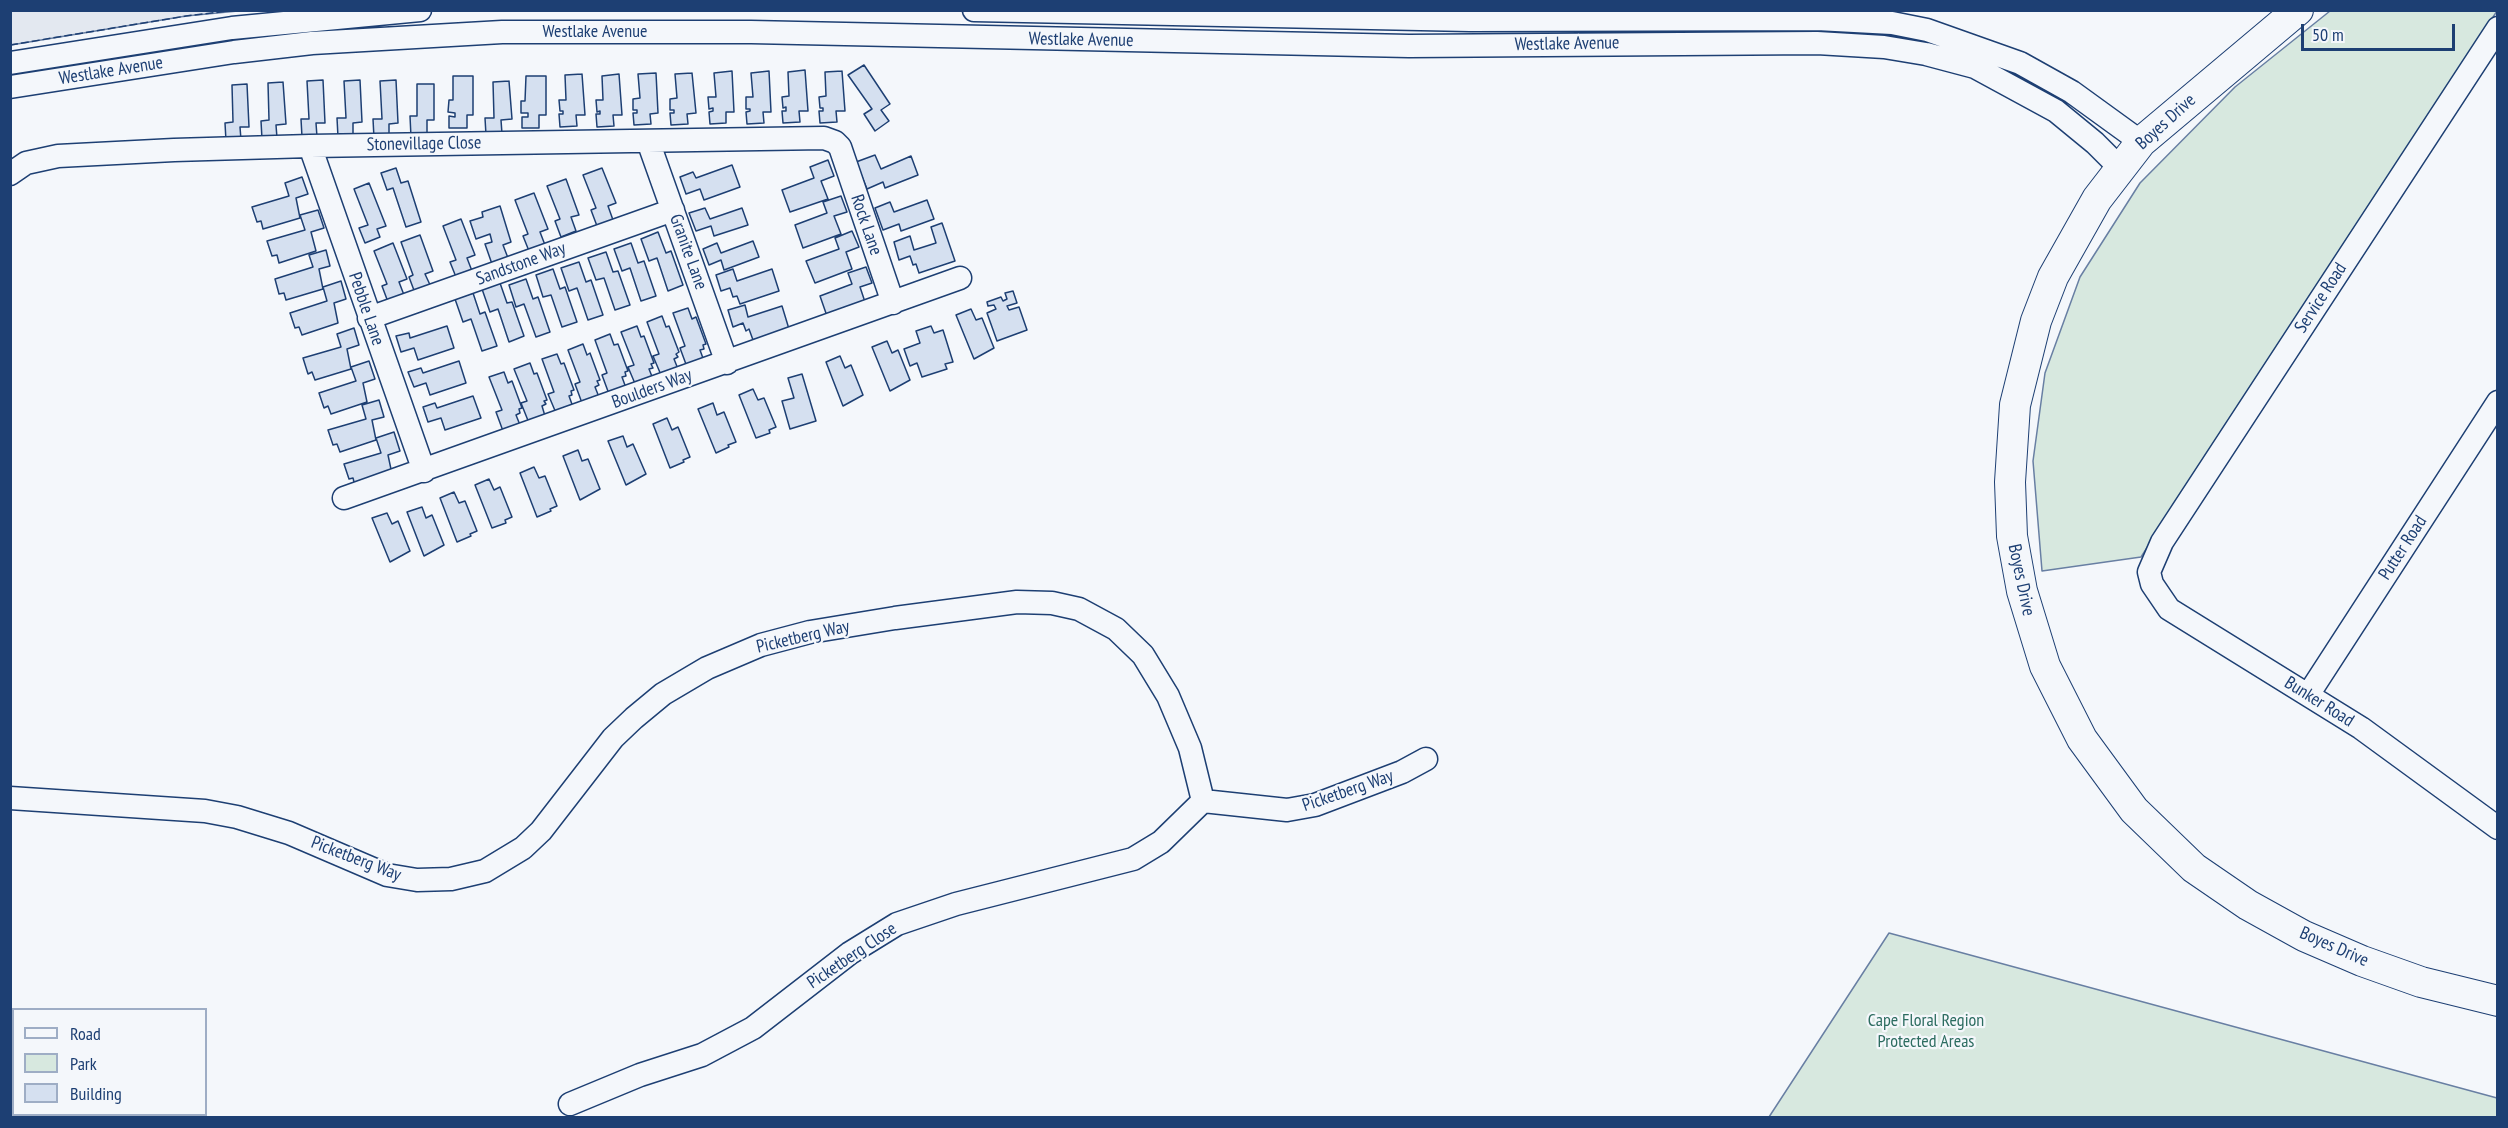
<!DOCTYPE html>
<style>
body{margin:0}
#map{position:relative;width:2508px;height:1128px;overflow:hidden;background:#f4f7fb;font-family:"PT Sans Narrow",sans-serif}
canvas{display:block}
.frame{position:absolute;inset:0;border:12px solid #1d3f73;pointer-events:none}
.legend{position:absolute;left:12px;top:1008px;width:195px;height:108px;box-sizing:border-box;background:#f4f7fb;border:2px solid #9eadc5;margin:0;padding:8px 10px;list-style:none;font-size:18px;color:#1d3f73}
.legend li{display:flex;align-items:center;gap:12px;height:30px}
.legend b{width:30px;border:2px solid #9eadc5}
.scale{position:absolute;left:2301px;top:24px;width:154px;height:27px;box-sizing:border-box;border:3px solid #1d3f73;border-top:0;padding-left:8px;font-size:18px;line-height:21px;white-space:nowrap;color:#1d3f73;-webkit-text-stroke:4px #f4f7fb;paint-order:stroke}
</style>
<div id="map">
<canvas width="2508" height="1128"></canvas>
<div class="frame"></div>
<ul class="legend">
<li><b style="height:8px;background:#f4f7fb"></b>Road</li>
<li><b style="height:16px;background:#d7e8df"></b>Park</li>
<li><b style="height:16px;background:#d5e0f0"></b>Building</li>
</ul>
<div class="scale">50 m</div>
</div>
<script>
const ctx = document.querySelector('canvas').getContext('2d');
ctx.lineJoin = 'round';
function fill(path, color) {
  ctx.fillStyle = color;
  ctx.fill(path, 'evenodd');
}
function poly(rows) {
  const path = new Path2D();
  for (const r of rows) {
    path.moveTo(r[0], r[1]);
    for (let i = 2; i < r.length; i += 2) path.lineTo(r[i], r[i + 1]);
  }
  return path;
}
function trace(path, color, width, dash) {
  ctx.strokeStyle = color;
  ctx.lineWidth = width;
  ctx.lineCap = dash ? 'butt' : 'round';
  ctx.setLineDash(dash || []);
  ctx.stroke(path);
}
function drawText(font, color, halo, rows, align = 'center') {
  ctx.font = font + ' "PT Sans Narrow",sans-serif';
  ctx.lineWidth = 4.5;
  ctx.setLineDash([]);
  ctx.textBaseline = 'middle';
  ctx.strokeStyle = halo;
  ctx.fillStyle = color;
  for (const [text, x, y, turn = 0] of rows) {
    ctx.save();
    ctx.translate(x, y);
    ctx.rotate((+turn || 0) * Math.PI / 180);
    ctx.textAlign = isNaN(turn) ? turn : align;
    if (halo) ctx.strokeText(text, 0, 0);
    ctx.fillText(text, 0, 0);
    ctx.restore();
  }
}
const green = poly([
 [2330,11,2497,11,2141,557,2042,571,2033,461,2045,373,2080,277,2140,183,2235,87,2330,11],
 [1889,933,2497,1098,2497,1117,1769,1117,1889,933]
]);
fill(green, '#d7e8df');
trace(green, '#687fa3', 1.5);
const parking = poly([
 [11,10,238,10,238,11,186,16,11,45,11,10]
]);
fill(parking, '#e3e8f0');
trace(parking, '#687fa3', 1.5);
const building = poly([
 [864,65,890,104,881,110,889,121,875,131,864,114,872,109,848,75,864,65],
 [805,70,808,111,799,111,800,122,783,123,782,111,786,111,786,107,783,108,782,97,789,96,788,72,805,70],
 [732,71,734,112,726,112,726,123,710,124,709,112,713,111,713,108,709,109,708,97,716,97,714,73,732,71],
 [769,71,771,112,763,112,764,123,747,124,746,112,750,111,750,109,746,109,746,97,753,97,751,73,769,71],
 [842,71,845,111,836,111,837,122,820,123,819,111,823,111,823,108,820,108,819,97,826,96,825,72,842,71],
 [656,73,658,113,650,114,651,124,634,125,633,113,637,113,637,110,633,110,633,99,640,98,638,74,656,73],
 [692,73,696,113,687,114,688,124,671,125,670,113,674,113,674,110,670,110,670,99,677,98,675,74,692,73],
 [582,74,585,115,576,115,577,126,560,127,559,114,563,114,563,111,560,111,559,100,566,100,565,75,582,74],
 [619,74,622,115,613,115,614,126,597,127,596,114,600,114,600,111,597,112,596,100,603,100,602,76,619,74],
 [453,76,473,76,473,115,467,115,467,128,449,128,449,116,455,117,455,113,448,112,449,100,453,100,453,76],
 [526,76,546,76,546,115,539,115,539,128,522,128,522,117,528,117,528,113,521,113,521,101,525,101,526,76],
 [323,80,325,123,316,123,317,137,302,137,301,119,309,119,307,81,323,80],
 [360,80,362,122,353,123,353,136,338,137,337,118,346,118,344,81,360,80],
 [396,80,398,123,389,124,389,136,374,138,373,119,382,119,380,81,396,80],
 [509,81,512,119,501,120,502,134,486,135,485,118,494,118,493,82,509,81],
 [283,82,286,124,276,125,277,138,262,139,261,121,269,120,268,83,283,82],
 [247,84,249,127,240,127,241,140,226,141,225,123,233,122,232,85,247,84],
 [417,84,434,84,434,120,427,120,427,137,411,137,410,116,417,116,417,84],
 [875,155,881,169,911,156,918,175,885,188,883,182,867,189,856,162,875,155],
 [828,160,834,176,821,181,828,199,790,212,782,190,814,178,810,167,828,160],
 [732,165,740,187,704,200,700,189,686,194,680,177,693,172,696,178,732,165],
 [396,168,401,183,408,181,421,222,406,227,393,188,387,190,381,173,396,168],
 [602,168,616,203,608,206,613,220,597,226,591,210,596,208,583,175,602,168],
 [302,177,308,194,296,198,300,218,263,229,261,221,257,222,252,207,289,196,285,183,302,177],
 [566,179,579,215,571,217,576,231,561,237,555,221,560,219,547,186,566,179],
 [369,183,386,226,377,229,380,237,365,243,359,228,368,225,354,189,369,183],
 [534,193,548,229,540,232,545,245,529,251,523,236,528,234,515,200,534,193],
 [841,196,847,212,834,216,841,234,803,248,795,225,827,213,823,202,841,196],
 [927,200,934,219,901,231,899,224,883,230,875,208,890,202,894,212,927,200],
 [500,206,511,242,503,245,508,258,492,264,485,244,492,242,490,234,476,239,470,221,483,217,482,212,500,206],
 [705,208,710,219,742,208,748,225,714,236,711,226,696,231,689,213,705,208],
 [318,210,324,228,311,232,316,251,279,263,277,255,272,256,267,241,305,230,300,215,318,210],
 [461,219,475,255,467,258,472,271,456,277,450,262,456,260,443,226,461,219],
 [942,223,955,261,919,273,916,264,913,265,910,256,899,260,894,242,910,236,914,250,936,243,931,227,942,223],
 [852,231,859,247,846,252,852,269,815,283,806,261,839,249,835,238,852,231],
 [658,232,666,253,671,251,683,285,668,291,657,258,649,261,641,239,658,232],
 [420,235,433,271,425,274,431,287,415,293,409,277,413,275,401,242,420,235],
 [753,241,759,257,724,270,721,260,709,265,703,249,717,243,721,253,753,241],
 [393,243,407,279,399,282,404,295,388,302,382,286,387,284,374,251,393,243],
 [631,243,638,263,644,261,656,296,641,301,630,268,622,271,614,249,631,243],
 [326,250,330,266,319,269,323,289,286,300,284,293,279,294,275,279,313,267,309,255,326,250],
 [606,252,613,272,618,271,630,305,615,310,604,278,596,280,588,258,606,252],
 [579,262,586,282,591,280,603,315,588,320,577,288,569,291,561,268,579,262],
 [866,267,872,283,860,287,866,305,828,319,820,296,852,284,848,273,866,267],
 [553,269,560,289,565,287,577,322,562,327,551,295,543,297,536,275,553,269],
 [733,269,737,281,772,269,779,291,740,304,737,296,733,297,730,288,721,291,716,275,733,269],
 [526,279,533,299,538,297,550,332,536,337,524,304,516,307,509,285,526,279],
 [341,281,346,299,334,303,338,323,302,335,299,327,295,328,290,313,327,301,323,287,341,281],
 [500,283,507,303,512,302,524,336,509,342,498,309,490,312,482,289,500,283],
 [1013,291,1017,303,1007,306,1009,310,1019,307,1027,330,997,341,987,313,996,309,994,305,988,306,987,302,1001,297,1003,301,1007,299,1005,293,1013,291],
 [473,293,480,314,485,312,497,346,482,351,471,319,463,322,455,299,473,293],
 [745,305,748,317,782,306,789,329,753,340,749,329,746,331,743,323,733,327,728,310,745,305],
 [688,308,692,319,696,317,706,344,703,345,704,349,700,350,704,361,687,367,680,348,685,346,673,313,688,308],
 [971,309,976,320,982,318,994,348,974,359,956,315,971,309],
 [662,316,666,327,669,326,679,352,676,354,678,357,674,359,678,369,661,375,653,356,659,354,647,322,662,316],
 [447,326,454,348,418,360,414,348,401,352,396,336,409,333,410,338,447,326],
 [637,326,641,337,644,336,654,363,651,364,653,368,649,369,653,379,636,386,628,367,634,365,621,332,637,326],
 [931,326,934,333,943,330,953,362,945,364,947,369,922,377,917,363,910,366,904,349,920,343,916,331,931,326],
 [354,328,359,345,347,349,351,369,315,380,312,372,308,374,303,358,341,347,337,334,354,328],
 [610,334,614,345,618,344,628,371,625,372,626,376,622,377,626,388,609,394,602,375,607,373,595,340,610,334],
 [887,341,892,353,898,350,910,380,890,391,872,347,887,341],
 [583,344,587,355,590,353,600,380,597,381,599,385,595,387,599,397,582,403,575,384,580,382,568,350,583,344],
 [557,354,561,364,564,363,574,390,571,391,572,395,569,396,573,407,556,413,548,394,554,392,542,359,557,354],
 [840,356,845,368,851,365,863,395,843,406,826,362,840,356],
 [369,361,375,379,363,383,367,402,331,414,328,406,324,408,319,393,356,381,351,367,369,361],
 [459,361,466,383,430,395,426,383,414,387,408,372,421,368,423,373,459,361],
 [530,363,534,374,537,373,547,400,544,401,546,404,542,406,545,416,529,423,521,403,527,401,514,369,530,363],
 [504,372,508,383,512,381,522,408,519,409,520,413,516,415,520,425,503,431,496,412,502,410,489,377,504,372],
 [802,374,816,421,790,429,782,401,794,398,788,378,802,374],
 [753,389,758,400,764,398,776,427,769,430,770,433,756,438,739,395,753,389],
 [473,396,481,418,445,430,441,418,428,422,423,407,435,403,437,408,473,396],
 [379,400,384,417,372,420,376,440,340,452,337,444,333,445,328,430,366,419,362,405,379,400],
 [713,403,717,415,724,412,736,442,728,445,729,447,716,453,698,409,713,403],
 [667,418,672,430,678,427,690,457,683,460,684,462,670,468,653,424,667,418],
 [394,432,400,451,388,455,392,474,355,486,353,478,349,479,344,464,381,453,376,438,394,432],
 [623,436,627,447,633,444,646,474,626,485,608,441,623,436],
 [578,450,582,461,588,459,600,489,580,500,563,456,578,450],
 [534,467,539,478,545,476,557,506,550,509,551,511,537,517,520,473,534,467],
 [489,479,494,490,500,487,512,517,505,520,506,523,492,528,475,485,489,479],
 [454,492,459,503,465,501,477,531,470,534,471,536,457,542,440,498,454,492],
 [422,507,426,518,432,515,444,545,424,556,407,512,422,507],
 [387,513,392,524,398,521,410,551,390,562,372,518,387,513]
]);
fill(building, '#d5e0f0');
trace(building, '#1d3f73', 1.5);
const minor = poly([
 [974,10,1470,20,1817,19,1892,23,1927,30,2020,63,2072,92,2141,142],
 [2498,28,2162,542,2149,572,2152,584,2169,609,2361,728,2498,828],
 [10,63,232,28,420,10],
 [10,87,234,52,312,43,502,32,751,32,1409,46,1817,43,1884,47,1926,54,1975,67,2056,111,2095,143,2120,168],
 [648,141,727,363],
 [310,146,424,471],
 [10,174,26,163,58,156,174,150,310,146,824,138,835,142,840,147,893,303],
 [369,318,673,210],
 [344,498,960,278],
 [2308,695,2498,402],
 [10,798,205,811,237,817,289,833,387,875,417,880,451,879,485,871,523,848,541,831,613,738,634,718,663,694,707,668,761,645,810,632,895,618,1017,602,1052,603,1079,609,1116,629,1143,655,1168,696,1190,748,1203,801],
 [1203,801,1287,810,1315,805,1402,772,1426,759],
 [570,1104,640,1075,702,1055,753,1028,850,953,897,924,956,904,1133,859,1161,842,1203,801]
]);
const major = poly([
 [2298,10,2141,142,2097,199,2053,277,2036,321,2015,405,2010,482,2012,536,2022,591,2045,666,2082,739,2134,810,2194,868,2248,905,2304,936,2362,961,2421,982,2498,1001]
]);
trace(minor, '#1d3f73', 25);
trace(major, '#1d3f73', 32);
trace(minor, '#f4f7fb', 22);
trace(major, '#f4f7fb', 30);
trace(poly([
 [10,45,186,16,238,10]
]), '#1d3f73', 1.5, [8, 3]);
drawText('18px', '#1d3f73', '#f4f7fb', [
 ["Westlake Avenue",595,32],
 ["Westlake Avenue",1081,40,1],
 ["Westlake Avenue",1567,44,-1],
 ["Westlake Avenue",111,71,-9],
 ["Boyes Drive",2166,122,-42],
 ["Stonevillage Close",424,144,-1],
 ["Rock Lane",866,225,71],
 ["Granite Lane",688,252,70],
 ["Sandstone Way",521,264,-20],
 ["Service Road",2321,298,-57],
 ["Pebble Lane",366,309,71],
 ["Boulders Way",652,389,-20],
 ["Putter Road",2403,548,-57],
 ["Boyes Drive",2021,580,78],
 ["Picketberg Way",803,637,-13],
 ["Bunker Road",2319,702,32],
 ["Picketberg Way",1348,791,-19],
 ["Picketberg Way",356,859,21],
 ["Boyes Drive",2334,947,24],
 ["Picketberg Close",852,956,-34]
]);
drawText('18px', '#2c6c60', '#f4f7fb', [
 ["Cape Floral Region",1926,1021],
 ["Protected Areas",1926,1042]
]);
</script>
